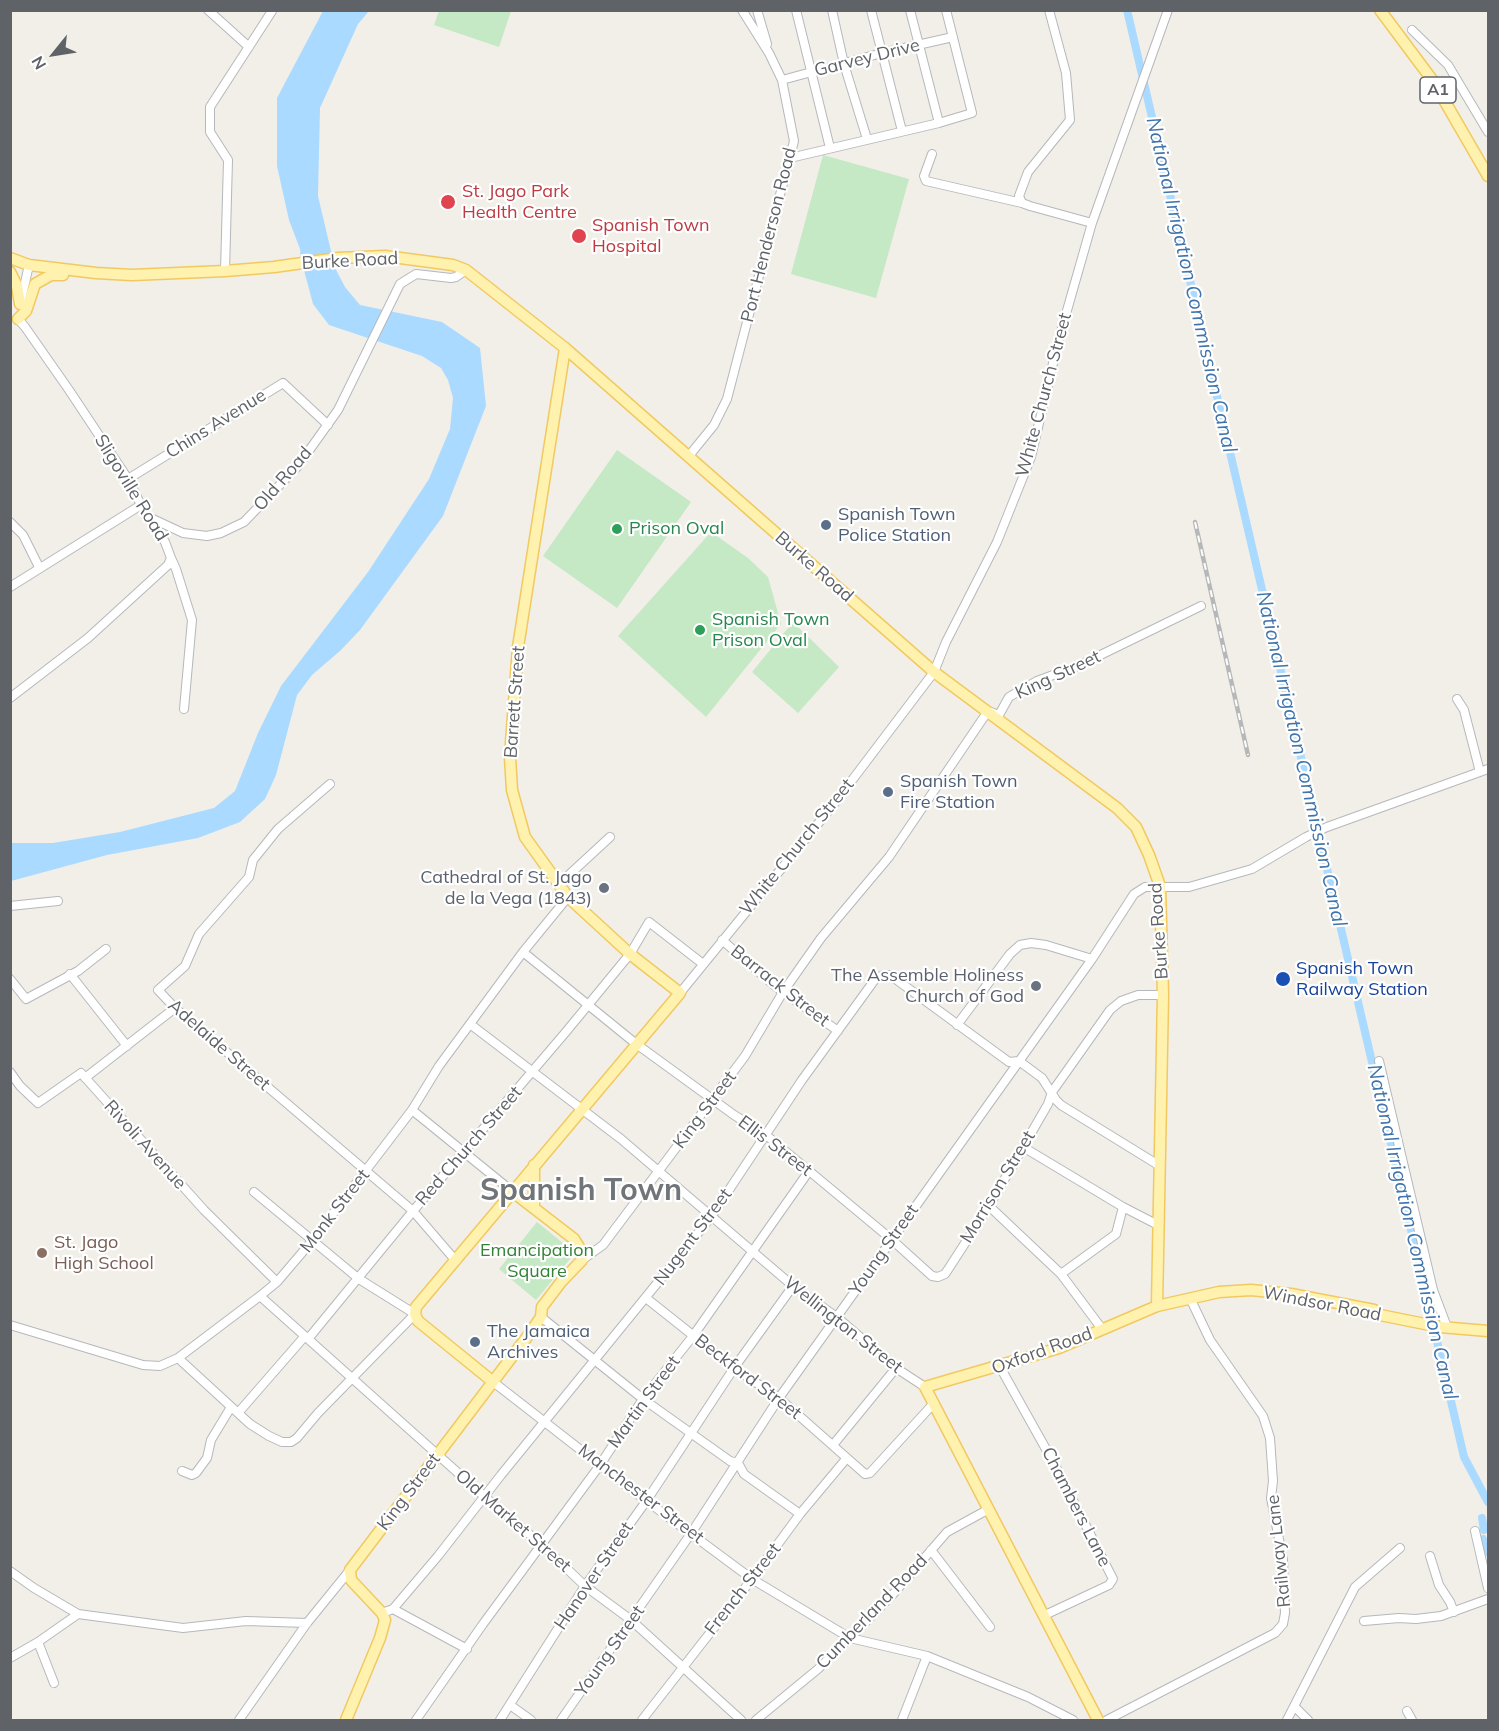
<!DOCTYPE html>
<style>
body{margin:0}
#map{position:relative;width:1499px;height:1731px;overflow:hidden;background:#f1efe8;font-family:Mulish,sans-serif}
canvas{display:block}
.frame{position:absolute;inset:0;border:12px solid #5f6368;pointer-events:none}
.north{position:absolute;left:24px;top:24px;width:60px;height:60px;-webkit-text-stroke:4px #fff;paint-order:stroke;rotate:240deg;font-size:16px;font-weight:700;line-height:24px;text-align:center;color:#5f6368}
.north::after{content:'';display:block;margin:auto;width:21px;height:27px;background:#5f6368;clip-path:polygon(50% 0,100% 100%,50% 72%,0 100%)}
</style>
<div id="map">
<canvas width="1499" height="1731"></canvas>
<div class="frame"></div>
<div class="north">N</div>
</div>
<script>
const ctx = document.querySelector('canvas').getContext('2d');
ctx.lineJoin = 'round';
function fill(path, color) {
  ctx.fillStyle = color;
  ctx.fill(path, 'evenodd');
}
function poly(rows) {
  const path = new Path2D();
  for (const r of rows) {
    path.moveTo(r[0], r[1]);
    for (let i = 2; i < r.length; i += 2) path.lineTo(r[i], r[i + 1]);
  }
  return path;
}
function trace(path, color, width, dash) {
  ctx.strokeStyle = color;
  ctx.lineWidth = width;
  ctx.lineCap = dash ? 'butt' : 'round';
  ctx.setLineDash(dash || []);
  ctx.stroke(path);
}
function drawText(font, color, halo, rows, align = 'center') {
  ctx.font = font + ' Mulish,sans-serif';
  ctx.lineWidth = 4.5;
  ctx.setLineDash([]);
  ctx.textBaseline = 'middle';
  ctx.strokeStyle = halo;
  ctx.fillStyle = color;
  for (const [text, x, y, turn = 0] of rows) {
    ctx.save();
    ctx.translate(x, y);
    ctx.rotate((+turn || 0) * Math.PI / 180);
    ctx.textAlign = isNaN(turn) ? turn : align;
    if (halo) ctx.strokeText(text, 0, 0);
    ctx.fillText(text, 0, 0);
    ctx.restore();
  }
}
fill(poly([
 [439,11,439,10,511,11,499,47,434,25],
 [823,155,909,179,876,298,791,274],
 [617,450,691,502,617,608,543,556],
 [711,532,748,558,768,577,781,624,706,717,618,636],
 [793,622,839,667,798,713,752,672],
 [537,1222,575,1253,536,1300,499,1269]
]), '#c5e8c5');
fill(poly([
 [323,11,369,11,358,24,320,108,318,196,335,268,345,287,360,305,442,322,480,348,486,406,443,516,360,630,341,650,312,675,297,695,276,775,265,799,240,822,198,838,107,855,11,881,11,843,53,843,120,832,214,808,235,791,258,733,281,686,368,572,429,479,450,429,453,398,448,380,441,368,422,356,329,325,313,304,301,259,300,249,289,220,277,166,277,98]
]), '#aadaff');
trace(poly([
 [1127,10,1464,1457,1488,1502],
 [1482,1518,1484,1530],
 [1483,1539,1488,1552]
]), '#aadaff', 8);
const minor = poly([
 [208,10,249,47],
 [757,10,767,44],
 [796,10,830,148],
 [832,10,844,64,867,139],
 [871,10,902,131],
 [910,10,939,123],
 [1049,10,1066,73,1070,120,1028,172,1019,196,1022,203,1030,206,1092,223],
 [1412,30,1448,65,1488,132],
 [782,80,882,53,953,37],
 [932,154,924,176,926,181,1022,203],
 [790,158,939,123,972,113,946,10],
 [225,271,228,160,210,132,210,107,272,11],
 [21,300,29,265],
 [688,457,714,425,727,399,794,141,782,80,769,53,742,10],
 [128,479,283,383,328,425],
 [153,519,183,533,207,536,221,533,244,522,298,466,338,410,400,284,416,274,451,278,456,277,466,270],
 [10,522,23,535,39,567],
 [171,558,176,569,192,620,184,709],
 [10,587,141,505],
 [10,698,88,638,168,565,171,558,165,542,141,505,128,479,69,390,25,327,18,319],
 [1457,699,1464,710,1480,772],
 [330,784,278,829,253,860,249,877,199,934,185,966,158,990,175,1008,413,1211,456,1261],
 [558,885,610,837],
 [10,906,58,901],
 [722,940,775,986,838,1031],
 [523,952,635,1043,734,1115,766,1135,891,1239,932,1276,938,1277,945,1274,949,1268,989,1206,1048,1104,1052,1092,1110,1010,1121,1001,1138,995,1163,995],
 [70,974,127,1046],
 [10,979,26,999,78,971,106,949],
 [680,993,834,804,934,672,946,642,997,542,1031,457,1058,342,1092,223,1168,10],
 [470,1024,621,1139,793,1286,838,1318,896,1368,925,1387],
 [957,1025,1010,954,1020,945,1031,943,1046,945,1092,959],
 [1379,1061,1433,1290,1447,1327],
 [10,1072,20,1086,38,1103,81,1073,204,1210,277,1282],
 [85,1078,175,1008],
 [412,1110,513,1192],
 [1023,1147,1123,1207,1158,1225],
 [989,1206,1061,1274,1102,1329],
 [582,1260,603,1245,745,1056,783,992,821,938,889,857,988,711,999,715,1009,697,1037,681,1080,665,1201,606],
 [1061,1274,1116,1234,1123,1207],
 [260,1296,485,1497,541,1544,585,1586,631,1620,741,1720],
 [646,1298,734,1368,779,1398,865,1474,870,1473,934,1403],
 [541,1317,643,1399,730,1461,738,1463,744,1474,800,1514],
 [10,1325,143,1365,160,1366,178,1358,260,1296,277,1282,312,1241,412,1110,439,1066,523,952,568,897],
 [308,1339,413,1211,565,1033,630,954,649,922,703,964],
 [178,1358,250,1424,269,1436,282,1442,291,1442,297,1438,318,1413,415,1314,359,1279,254,1192],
 [1000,1367,1056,1467,1113,1579,1109,1585,1045,1615],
 [492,1381,636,1493,752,1579,850,1638,927,1656,1028,1697,1073,1720],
 [238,1413,305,1336],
 [833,1445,896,1368],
 [182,1471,192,1475,196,1473,207,1458,211,1440,231,1407],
 [1475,1531,1488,1588],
 [931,1550,990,1627],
 [1430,1556,1439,1585,1450,1602,1454,1612],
 [10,1571,34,1588,78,1614],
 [393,1609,467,1649],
 [382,1613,393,1609,438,1556,501,1475,711,1217,802,1080,876,978,884,975,890,975,1009,1062,1019,1061,1042,1078,1056,1100,1061,1105,1160,1166],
 [1364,1621,1399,1618,1416,1619,1441,1616,1488,1599],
 [38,1642,54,1683],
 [10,1658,38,1642,78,1614,183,1628,246,1621,307,1623],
 [510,1705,531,1720],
 [1295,1707,1308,1720],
 [1407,1711,1412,1720],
 [239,1720,307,1623,350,1570],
 [416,1720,483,1624,600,1465,643,1399,693,1336,809,1171],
 [500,1720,585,1586,647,1500,734,1368,793,1286],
 [561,1720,692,1532,779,1398,1092,959,1134,894,1145,887,1189,887,1252,869,1306,837,1327,827,1488,769],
 [642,1720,752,1579,800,1514,846,1459],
 [756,1720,818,1669,850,1638,894,1593,947,1532,989,1509],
 [902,1720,927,1656],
 [1107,1720,1275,1633,1283,1624,1285,1613,1283,1560,1271,1498,1273,1481,1270,1438,1263,1416,1210,1340,1190,1298],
 [1287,1720,1355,1587,1400,1548]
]);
const major = poly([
 [1380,10,1433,81,1488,176],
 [10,258,29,265,96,273,132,275,225,271,274,267,338,258,385,256,453,265,466,270,565,348,934,672,1117,808,1136,827,1149,855,1160,886,1163,995,1157,1306],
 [10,272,17,286,20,304],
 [18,319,26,311,35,284,51,275,63,275],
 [534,1165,534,1208],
 [492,1381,418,1321,415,1314,416,1307,680,993,630,954,568,897,525,837,512,790,510,757,518,647,565,348],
 [346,1720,380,1638,385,1620,382,1613,351,1580,350,1570,530,1333,541,1317,542,1307,561,1282,582,1260,582,1252,574,1239,513,1192],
 [1098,1720,925,1387,1059,1348,1157,1306,1219,1292,1251,1290,1291,1294,1374,1310,1380,1315,1440,1327,1488,1331]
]);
trace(minor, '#b5b8bc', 10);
trace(major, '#f2c960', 13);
trace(minor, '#fff', 8);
trace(major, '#fff2af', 10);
const rail = poly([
 [1195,522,1248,755]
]);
trace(rail, '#b6b7b8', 4.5);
trace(rail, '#fff', 2, [7]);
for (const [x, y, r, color] of [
 [448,202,8,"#e0444e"],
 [579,236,8,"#e0444e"],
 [826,525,6,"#5c6f8a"],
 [617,529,6,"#2e9e5b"],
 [700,630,6,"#2e9e5b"],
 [888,792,6,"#5c6f8a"],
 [604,888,6,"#6b7280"],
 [1283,979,8,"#1a4fb4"],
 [1036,986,6,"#6b7280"],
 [42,1253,6,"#8d6e63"],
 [475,1342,6,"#5c6f8a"]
]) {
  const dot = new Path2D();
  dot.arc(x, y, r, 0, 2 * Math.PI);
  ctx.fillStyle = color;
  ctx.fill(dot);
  trace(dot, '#fff', 2);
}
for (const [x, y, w] of [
 [1438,90,36]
]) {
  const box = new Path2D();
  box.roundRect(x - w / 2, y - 13, w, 26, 4.5);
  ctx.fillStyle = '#fff';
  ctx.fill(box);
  trace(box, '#5f6368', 1.5);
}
drawText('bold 16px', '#5f6368', null, [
 ["A1",1438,90]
]);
drawText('18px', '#5f6368', '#fff', [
 ["Garvey Drive",867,58,-14],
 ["Port Henderson Road",769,235,-76],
 ["Burke Road",350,261,-3],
 ["White Church Street",1044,395,-75],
 ["Chins Avenue",216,424,-32],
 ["Old Road",283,479,-49],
 ["Sligoville Road",131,488,58],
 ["Burke Road",814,567,41],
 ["King Street",1058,675,-25],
 ["Barrett Street",515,702,-86],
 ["White Church Street",797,847,-51],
 ["Burke Road",1159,931,-94],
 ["Barrack Street",780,986,38],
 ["Adelaide Street",219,1045,41],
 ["King Street",705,1110,-53],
 ["Rivoli Avenue",145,1145,48],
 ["Red Church Street",469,1146,-49],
 ["Ellis Street",775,1146,37],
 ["Morrison Street",998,1187,-59],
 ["Monk Street",335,1211,-52],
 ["Nugent Street",693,1237,-53],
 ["Young Street",884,1250,-55],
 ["Windsor Road",1322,1304,11],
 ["Wellington Street",843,1325,38],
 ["Oxford Road",1042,1351,-20],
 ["Beckford Street",748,1377,37],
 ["Martin Street",644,1402,-54],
 ["King Street",409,1492,-53],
 ["Manchester Street",641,1494,37],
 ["Chambers Lane",1076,1507,63],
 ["Old Market Street",513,1521,41],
 ["Railway Lane",1279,1551,-96],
 ["Hanover Street",594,1576,-56],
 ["French Street",743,1589,-52],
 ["Cumberland Road",872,1612,-46],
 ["Young Street",610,1651,-55]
]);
drawText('18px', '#be3a42', '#fff', [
 ["St. Jago Park",462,192],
 ["Health Centre",462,213],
 ["Spanish Town",592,226],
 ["Hospital",592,247]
], 'left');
drawText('18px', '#4e5e75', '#fff', [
 ["Spanish Town",838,515],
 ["Police Station",838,536],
 ["Spanish Town",900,782],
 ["Fire Station",900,803],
 ["The Jamaica",487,1332],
 ["Archives",487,1353]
], 'left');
drawText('18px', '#27864d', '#fff', [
 ["Prison Oval",629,529],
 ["Spanish Town",712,620],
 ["Prison Oval",712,641]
], 'left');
drawText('18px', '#5b616d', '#fff', [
 ["Cathedral of St. Jago",592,878],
 ["de la Vega (1843)",592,899],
 ["The Assemble Holiness",1024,976],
 ["Church of God",1024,997]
], 'right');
drawText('18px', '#164399', '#fff', [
 ["Spanish Town",1296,969],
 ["Railway Station",1296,990]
], 'left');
drawText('18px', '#785e54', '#fff', [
 ["St. Jago",54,1243],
 ["High School",54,1264]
], 'left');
drawText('18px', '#348238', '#fff', [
 ["Emancipation",537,1251],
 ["Square",537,1272]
]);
drawText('italic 20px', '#4174aa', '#fff', [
 ["National Irrigation Commission Canal",1191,285,77],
 ["National Irrigation Commission Canal",1301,759,77],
 ["National Irrigation Commission Canal",1412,1232,77]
]);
drawText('bold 30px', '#70757a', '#fff', [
 ["Spanish Town",581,1191]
]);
</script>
